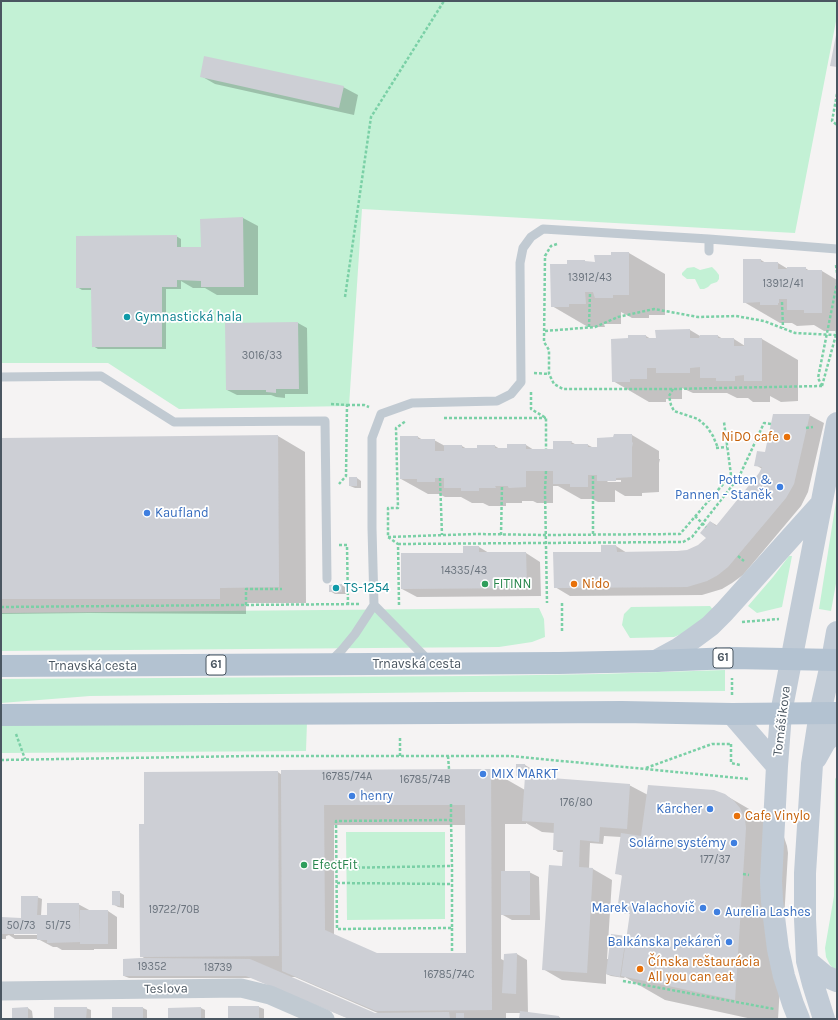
<!DOCTYPE html>
<meta charset="utf-8">
<style>
body{margin:0}
#map{position:relative;width:838px;height:1020px;overflow:hidden;background:#f5f3f3;font-family:Karla,sans-serif}
canvas{display:block}
.frame{position:absolute;inset:0;border:2px solid #4a5661;pointer-events:none}
</style>
<div id="map">
<canvas width="838" height="1020"></canvas>
<div class="frame"></div>
</div>
<script>
const ctx = document.querySelector('canvas').getContext('2d');
ctx.lineJoin = 'round';
function fill(path, color) {
  ctx.fillStyle = color;
  ctx.fill(path, 'evenodd');
}
function poly(rows) {
  const path = new Path2D();
  for (const r of rows) {
    path.moveTo(r[0], r[1]);
    for (let i = 2; i < r.length; i += 2) path.lineTo(r[i], r[i + 1]);
  }
  return path;
}
function trace(path, color, width, dash) {
  ctx.strokeStyle = color;
  ctx.lineWidth = width;
  ctx.lineCap = dash ? 'butt' : 'round';
  ctx.setLineDash(dash || []);
  ctx.stroke(path);
}
function drawText(font, color, halo, rows, align = 'center') {
  ctx.font = font + ' Karla,sans-serif';
  ctx.lineWidth = 3.5;
  ctx.setLineDash([]);
  ctx.textBaseline = 'middle';
  ctx.strokeStyle = halo;
  ctx.fillStyle = color;
  for (const [text, x, y, turn = 0] of rows) {
    ctx.save();
    ctx.translate(x, y);
    ctx.rotate((+turn || 0) * Math.PI / 180);
    ctx.textAlign = isNaN(turn) ? turn : align;
    if (halo) ctx.strokeText(text, 0, 0);
    ctx.fillText(text, 0, 0);
    ctx.restore();
  }
}
fill(poly([
 [1,1,837,1,837,16,795,233,362,209,349,406,179,409,108,363,1,363],
 [694,267,700,270,712,267,716,271,719,275,719,279,717,282,711,284,708,287,704,289,700,289,695,279,687,279,682,275,682,273,687,268],
 [837,495,837,578,831,611,819,609],
 [789,556,792,556,782,607,757,613,748,606,773,577],
 [710,606,714,611,689,631,674,637,630,638,622,625,624,614,631,607],
 [539,608,544,619,545,637,532,642,499,647,1,651,1,613],
 [725,670,725,691,470,692,90,696,1,703,1,679,475,676,600,674],
 [307,722,306,751,1,753,1,725],
 [837,776,837,972,830,965,826,957,825,948,834,896,835,779],
 [346,832,445,832,445,919,347,920]
]), '#c3f1d5');
fill(poly([
 [201,76,343,87,358,95,354,115,215,84],
 [243,218,258,226,258,295,217,295,205,288,193,288,181,281,181,289,166,289,166,349,98,349,93,346,92,290,82,290,77,287,176,236,181,239,181,248,202,248,201,220],
 [629,253,665,274,665,315,649,315,649,318,632,318,621,312,621,324,604,324,605,327,588,327,552,306,596,263,612,256],
 [744,260,761,260,766,263,778,263,788,269,805,268,810,271,822,271,837,280,837,331,824,331,814,325,797,326,792,323,780,323,744,302],
 [298,323,307,328,308,394,285,394,285,398,276,397,271,395,237,395,227,390],
 [690,330,700,336,718,336,723,339,734,339,745,346,762,339,798,360,798,401,781,402,770,396,770,402,753,402,748,398,737,398,727,393,693,393,682,388,682,399,666,399,666,402,649,402,613,381,629,339,646,336,651,339,657,339],
 [809,415,824,423,808,492,801,506,743,575,732,583,722,589,702,595,570,596,555,587,602,553,602,546,616,546,627,553,688,551,699,546,707,538,711,522,718,526,760,474,762,469,756,465,766,453],
 [632,435,659,451,659,459,660,459,659,463,659,492,642,493,642,496,625,496,615,490,615,502,598,502,592,499,581,499,558,486,553,486,553,503,537,503,533,501,522,501,522,503,506,503,506,506,489,506,483,503,472,503,461,497,445,497,439,494,428,494,401,479,418,437,423,440,434,440,445,446,462,446,467,449,478,449,495,446,500,449,508,449,526,445,534,450,554,450,571,442,577,445,588,445,594,448],
 [606,480,621,480,621,482,608,482],
 [278,436,305,452,306,603,246,603,246,614,89,613,1,614,1,439],
 [357,478,361,481,361,488,355,488,350,486],
 [479,547,489,553,526,553,540,562,541,596,417,597,402,589,464,554],
 [342,585,346,588,346,594,335,594,330,591],
 [525,765,530,768,530,777,629,785,648,795,725,795,768,820,783,834,787,846,788,853,778,1019,752,1019,665,1000,625,977,624,978,611,976,606,974,606,984,562,980,543,969,567,867,564,852,558,852,554,849,555,833,542,832,526,823,526,824,505,824,505,872,529,872,539,877,540,920,512,920,501,914,501,959,505,961,505,955,517,954,527,960,528,1013,559,1017,562,1019,520,1019,520,1013,506,1013,506,1018,350,1019,252,978,129,978,124,976,147,960,141,956,145,825,145,773,278,772,282,775,490,770,525,790,526,778,521,778,517,775],
 [334,825,467,825,469,954,377,954,334,935],
 [604,836,621,837,616,873,623,876,618,911,622,913,631,914,627,938,626,937,609,959,607,959,612,880,593,869,589,869,590,843,603,844],
 [287,977,295,977,380,1014,375,1014],
 [119,892,124,895,124,908,118,907,113,904],
 [37,897,42,899,41,916,48,916,78,904,91,911,108,911,117,917,117,949,94,949,94,950,62,950,57,947,53,947,38,939,15,939,9,935,6,936,6,939,1,939,1,899,1,918,22,919],
 [14,933,42,933,42,935,14,935],
 [229,1007,259,1007,264,1009,264,1019,229,1019],
 [28,1008,32,1011,33,1019,13,1019,13,1009],
 [86,1008,91,1010,91,1019,55,1019],
 [143,1008,147,1010,147,1019,113,1019],
 [201,1008,205,1010,205,1019,169,1019]
]), '#0003');
fill(poly([
 [836,35,837,36,837,67,830,66],
 [204,56,344,86,339,108,200,77],
 [243,217,244,287,201,287,201,281,177,280,177,287,162,287,162,347,92,347,91,288,76,288,76,236,177,235,177,247,201,247,200,219],
 [611,252,629,252,629,295,613,295,613,298,595,298,593,292,585,292,586,304,569,304,569,307,551,307,550,264,567,264,567,260,585,260,585,261,595,262,594,255,611,255],
 [743,259,761,259,761,262,778,262,778,269,787,269,787,267,806,267,806,270,822,270,822,313,804,313,804,310,787,310,787,299,779,299,779,303,778,303,778,305,760,305,760,302,743,303],
 [298,322,299,389,276,389,276,393,266,392,266,390,226,390,225,323],
 [690,329,690,338,699,338,700,335,718,335,718,338,734,338,734,346,744,346,744,338,762,338,762,381,744,381,744,375,735,376,735,381,716,381,716,378,700,378,700,367,690,368,690,373,656,373,656,368,647,368,647,379,630,379,630,382,612,382,611,339,628,338,628,335,646,335,646,338,656,338,655,330],
 [773,414,810,414,794,484,786,498,728,567,718,575,707,581,687,587,554,588,553,552,601,552,601,545,616,545,617,552,677,551,687,550,698,545,706,538,700,533,710,521,716,526,759,473,762,467,754,466,757,451,765,452],
 [614,434,632,434,632,442,633,443,632,447,632,477,616,478,616,481,597,481,597,475,588,475,588,487,570,487,570,484,553,484,553,471,526,471,526,487,509,488,508,487,508,486,495,486,496,488,479,488,479,491,461,491,461,488,444,488,444,478,435,478,435,482,417,482,417,479,400,479,400,436,418,436,418,439,435,439,435,451,444,451,444,445,462,445,462,448,477,448,477,445,495,445,495,448,507,448,507,444,526,444,526,449,553,449,553,441,572,441,571,444,588,444,588,447,597,447,597,438,613,437],
 [278,435,279,587,220,588,220,599,1,599,1,438],
 [349,477,357,477,357,486,349,486],
 [463,546,479,546,479,552,526,552,527,588,401,589,401,553,463,553],
 [342,584,342,592,329,592,329,585],
 [516,764,525,764,526,775,516,776],
 [491,769,492,1010,376,1011,282,971,281,770],
 [324,805,465,805,466,953,377,953,325,930],
 [278,771,279,956,140,957,139,824,144,824,144,772],
 [525,776,630,784,627,829,600,827,599,842,580,840,579,867,593,868,587,973,542,970,549,865,562,866,563,850,553,850,554,823,522,821],
 [648,785,714,790,725,794,734,801,740,808,745,820,746,828,735,1000,621,976,631,905,630,913,617,911,622,875,635,877,615,874,621,833,641,836],
 [501,871,530,871,530,915,501,915],
 [112,891,120,891,120,906,112,905],
 [21,896,38,896,37,915,47,915,47,903,79,903,80,935,80,910,108,910,108,944,80,944,80,942,47,943,47,940,37,940,37,934,1,934,1,917,21,918],
 [611,934,626,936,620,977,606,974],
 [517,953,516,994,502,993,504,954],
 [140,958,250,959,375,1013,449,1012,450,1019,349,1019,246,976,123,976,123,959],
 [228,1006,259,1006,259,1019,228,1019],
 [28,1007,28,1019,12,1019,12,1008],
 [54,1007,87,1007,86,1019,54,1019],
 [112,1007,143,1007,143,1019,112,1019],
 [201,1007,201,1019,168,1019,168,1008],
 [520,1011,559,1016,559,1019,519,1019],
 [456,1013,464,1013,464,1019,456,1019]
]), '#cdcfd5');
trace(poly([
 [837,94,832,121,837,125],
 [557,244,551,246,545,256,544,342,549,350,549,374,554,384,563,389,673,389,822,386],
 [836,265,837,273],
 [345,297,371,117,444,1],
 [782,302,783,328],
 [589,327,590,293],
 [545,331,595,327,618,317,654,309,698,317,736,316,764,321,795,333,836,335],
 [534,373,549,374],
 [822,386,818,378,837,283],
 [822,386,837,331],
 [673,389,669,396,671,405,674,411,698,419,707,427,713,436,718,448],
 [531,392,531,409,546,418,546,449],
 [331,404,347,405,346,476,339,484],
 [347,405,364,405,369,407],
 [444,418,546,418],
 [806,428,813,427],
 [716,448,727,447],
 [546,471,545,490,547,603],
 [440,478,442,535],
 [695,516,706,527],
 [593,534,593,475],
 [501,535,502,486],
 [388,537,475,534,545,535,680,534,731,475,724,422],
 [398,544,683,542,692,537,739,477,764,423,771,424],
 [339,545,347,545,348,605],
 [738,556,744,561],
 [246,605,246,589,282,589],
 [399,605,398,544,388,537,388,508,398,508,396,428,406,421],
 [1,607,359,604],
 [742,622,779,619],
 [562,631,562,603],
 [732,695,732,678],
 [16,734,25,759],
 [400,738,400,756],
 [731,744,731,763,740,765],
 [448,756,449,769],
 [1,760,251,756,510,756,749,779],
 [646,768,712,744,731,744],
 [451,804,451,820,452,866,452,928,337,929,336,821,451,820],
 [337,868,452,866],
 [743,874,749,875],
 [337,883,452,884],
 [452,928,452,953],
 [623,981,774,1009]
]), '#7ad0a6', 2.5, [3, 2]);
trace(poly([
 [709,251,709,239],
 [1,377,101,376,174,422,325,421,327,579],
 [374,605,429,661],
 [330,662,341,651,355,634,374,605,372,528,372,438,381,414,412,403,497,401,511,394,521,382,520,263,523,248,531,237,543,229,709,239,837,249]
]), '#c1cad2', 9);
trace(poly([
 [1,991,241,988,270,995,325,1019]
]), '#c1cad2', 19);
trace(poly([
 [656,661,678,649,695,637,710,626,724,612,820,505],
 [732,714,777,766],
 [816,758,825,742,837,730],
 [807,961,825,976,837,981],
 [799,1019,793,1004,784,976,778,949,772,901,771,881,777,766,781,713,837,423],
 [824,1019,813,984,807,961,805,919,805,873,812,764,820,713,832,660,837,632]
]), '#c1cbd6', 22);
trace(poly([
 [1,666,559,663,656,661,732,658,837,660],
 [1,715,444,713,622,712,732,714,837,713]
]), '#b3c2d1', 22);
for (const [x, y, r, color] of [
 [127,317,4,"#0f9aa8"],
 [787,437,4,"#e8710a"],
 [780,487,4,"#3f7fe0"],
 [147,513,4,"#3f7fe0"],
 [485,584,4,"#2e9e5b"],
 [574,584,4,"#e8710a"],
 [336,588,4,"#0f9aa8"],
 [483,774,4,"#3f7fe0"],
 [352,796,4,"#3f7fe0"],
 [710,809,4,"#3f7fe0"],
 [737,816,4,"#e8710a"],
 [734,843,4,"#3f7fe0"],
 [304,865,4,"#2e9e5b"],
 [703,908,4,"#3f7fe0"],
 [717,912,4,"#3f7fe0"],
 [729,942,4,"#3f7fe0"],
 [640,969,4,"#e8710a"]
]) {
  const dot = new Path2D();
  dot.arc(x, y, r, 0, 2 * Math.PI);
  ctx.fillStyle = color;
  ctx.fill(dot);
  trace(dot, '#fff', 1.5);
}
drawText('11px', '#6b747e', null, [
 ["13912/43",590,278],
 ["13912/41",783,284],
 ["3016/33",262,356],
 ["14335/43",464,571],
 ["16785/74A",347,777],
 ["16785/74B",425,780],
 ["176/80",576,803],
 ["177/37",715,860],
 ["19722/70B",174,910],
 ["50/73",21,926],
 ["51/75",58,926],
 ["19352",152,967],
 ["18739",218,968],
 ["16785/74C",449,975]
]);
for (const [x, y, w] of [
 [723,658,20],
 [216,665,20]
]) {
  const box = new Path2D();
  box.roundRect(x - w / 2, y - 10, w, 20, 3);
  ctx.fillStyle = '#fff';
  ctx.fill(box);
  trace(box, '#4a5661', 1);
}
drawText('bold 12px', '#4a5661', null, [
 ["61",723,658],
 ["61",216,665]
]);
drawText('13px', '#0d838f', '#fff', [
 ["Gymnastická hala",135,317],
 ["TS-1254",344,588]
], 'left');
drawText('13px', '#c56008', '#fff', [
 ["NiDO cafe",779,437,"right"],
 ["Nido",582,584],
 ["Cafe Vinylo",745,816],
 ["Čínska reštaurácia",648,962],
 ["All you can eat",648,977]
], 'left');
drawText('13px', '#366cbe', '#fff', [
 ["Potten &",772,480],
 ["Pannen - Staněk",772,495],
 ["Kaufland",155,513,"left"],
 ["MIX MARKT",491,774,"left"],
 ["henry",360,796,"left"],
 ["Kärcher",702,809],
 ["Solárne systémy",726,843],
 ["Marek Valachovič",695,908],
 ["Aurelia Lashes",725,912,"left"],
 ["Balkánska pekáreň",721,942]
], 'right');
drawText('13px', '#27864d', '#fff', [
 ["FITINN",493,584],
 ["EfectFit",312,865]
], 'left');
drawText('13px', '#4a5661', '#fff', [
 ["Trnavská cesta",417,664],
 ["Trnavská cesta",93,666],
 ["Tomášikova",782,721,-83],
 ["Teslova",166,989,-1]
]);
</script>
